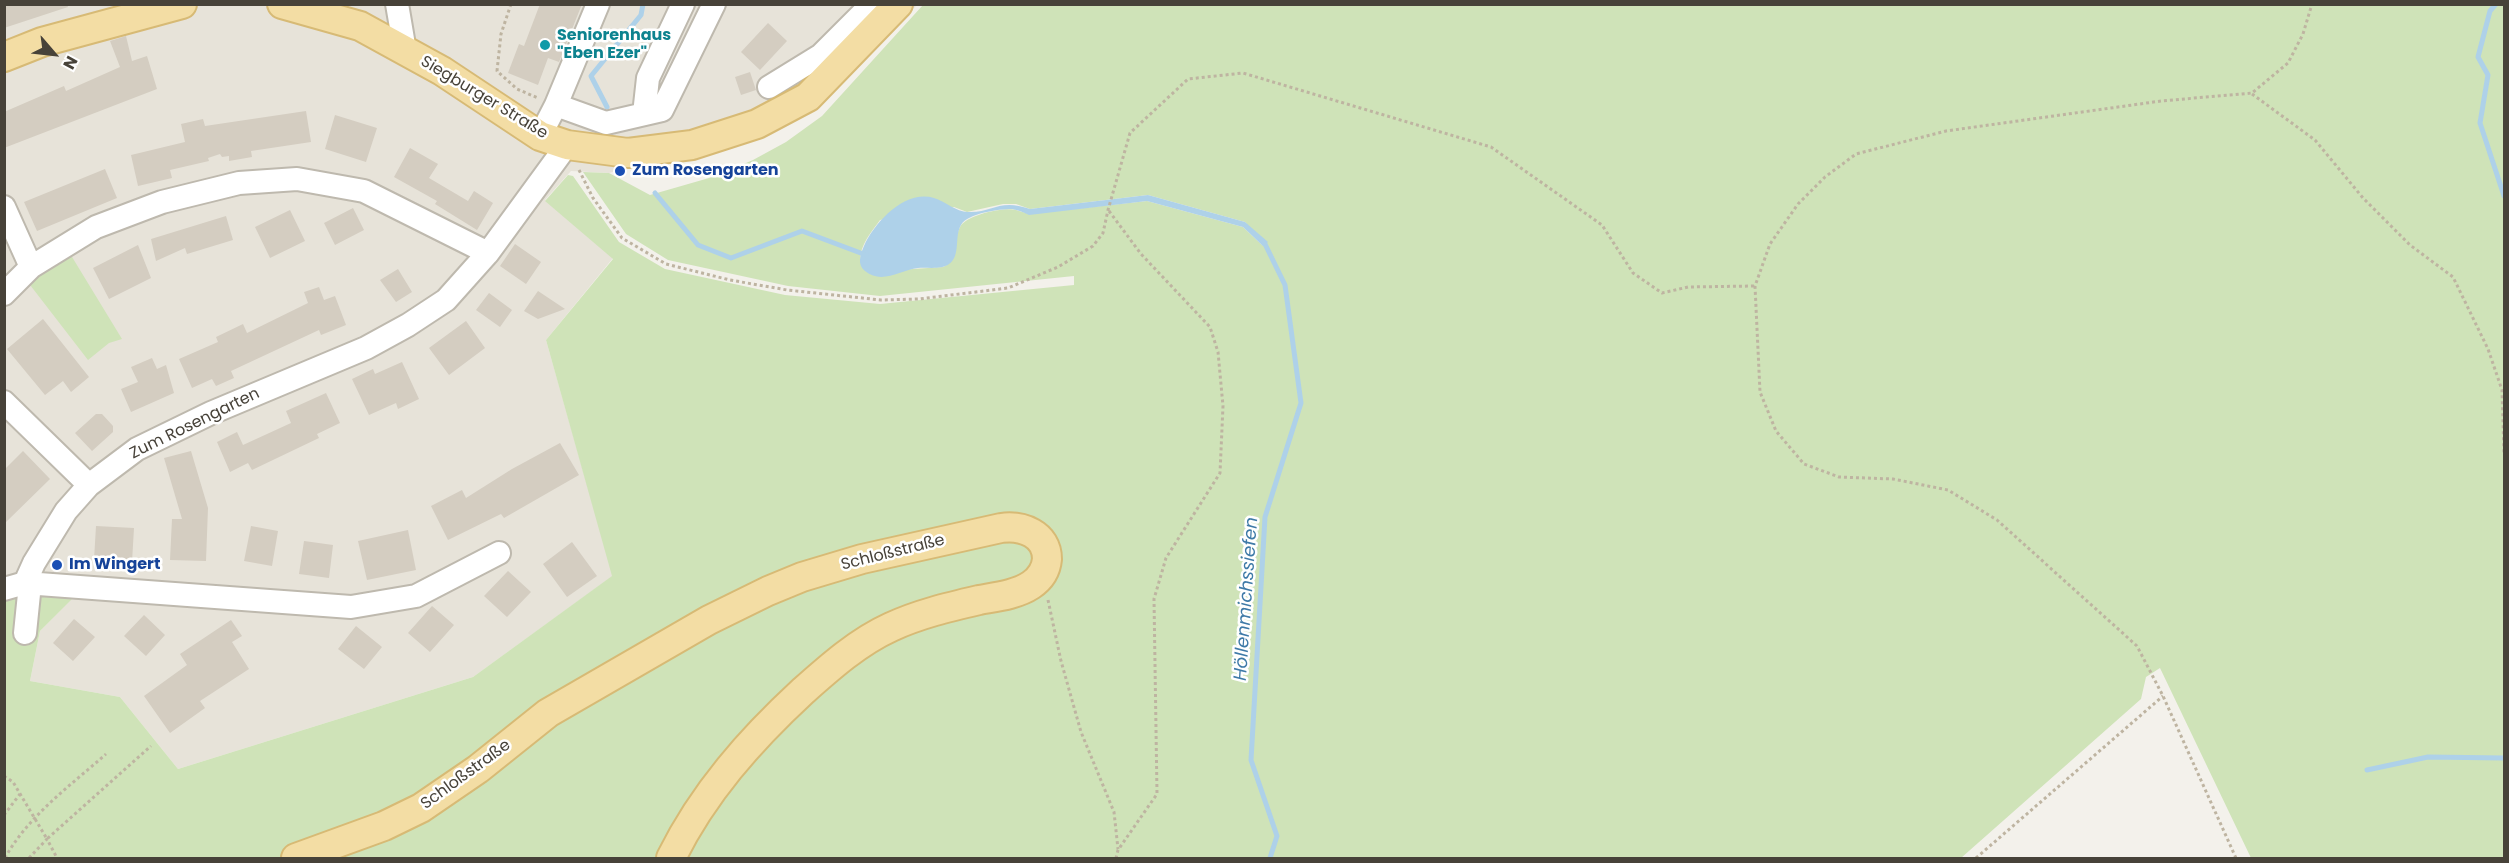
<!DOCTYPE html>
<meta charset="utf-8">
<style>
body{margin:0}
#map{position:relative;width:2509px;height:863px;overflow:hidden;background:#f3f1eb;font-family:Poppins,sans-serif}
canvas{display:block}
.frame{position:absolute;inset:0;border:6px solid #474239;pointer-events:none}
.north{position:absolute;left:24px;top:24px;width:60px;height:60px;-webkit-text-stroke:4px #fff;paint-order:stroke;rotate:118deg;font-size:16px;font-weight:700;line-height:24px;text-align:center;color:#474239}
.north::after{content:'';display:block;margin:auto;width:21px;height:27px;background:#474239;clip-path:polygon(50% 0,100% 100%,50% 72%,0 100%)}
</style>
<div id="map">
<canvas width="2509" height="863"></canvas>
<div class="frame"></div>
<div class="north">N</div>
</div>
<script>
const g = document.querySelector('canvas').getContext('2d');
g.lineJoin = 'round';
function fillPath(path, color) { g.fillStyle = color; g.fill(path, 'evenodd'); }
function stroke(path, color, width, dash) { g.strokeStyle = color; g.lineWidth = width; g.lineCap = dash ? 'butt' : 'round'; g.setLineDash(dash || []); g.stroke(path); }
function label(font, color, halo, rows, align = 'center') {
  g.font = font + ' Poppins,sans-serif'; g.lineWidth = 5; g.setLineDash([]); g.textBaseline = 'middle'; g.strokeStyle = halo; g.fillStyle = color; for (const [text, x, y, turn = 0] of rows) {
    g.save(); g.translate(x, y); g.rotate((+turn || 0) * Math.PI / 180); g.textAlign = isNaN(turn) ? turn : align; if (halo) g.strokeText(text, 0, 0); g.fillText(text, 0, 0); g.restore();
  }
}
fillPath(new Path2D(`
 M4,5h913l-114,111 -194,57 -38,-2 -26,29 68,58 -67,82 67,236 -140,101 -295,92 -58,-72 -90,-16 10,-50 38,-39 -73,5z`), '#e7e3d9');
fillPath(new Path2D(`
 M923,5h1581v853h-253l-91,-190 -14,9 -5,22 -180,159h-1956l-1,-261 75,-5 -39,39 -10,50 90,16 58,72 295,-92 139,-101 -66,-236 67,-81 -68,-58 23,-26 5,1 46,66 46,27 120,26 95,9 194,-19v-9l-194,20 -92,-10 -120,-26 -42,-26 -43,-62 26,1 41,22 66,-19 37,-16 33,-18 36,-26zM1148,195l97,27 18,24 -20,-19 -96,-26 -118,13c-4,-1 -9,-3 -13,-4 -12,-3 -50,5 -56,17 -8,15 1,32 -17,40l-76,5c-16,-16 2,-37 13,-52l74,-13 13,5 36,-8h13l14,5z
 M69,252l53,87 -13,4 -21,17 -61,-79z`), '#cfe3b8');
fillPath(new Path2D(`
 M1148,195l97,27 23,20 -5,4 -20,-19 -96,-26 -118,14c-6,-3 -11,-5 -17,-6 -13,0 -44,4 -51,16 -7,12 0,31 -12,39 -8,6 -22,3 -31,4 -18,2 -36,17 -53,3 -8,-6 -5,-16 -1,-25 10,-23 41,-57 70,-48 11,3 22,14 34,14 25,1 31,-14 62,-3z`), '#aed1e9');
stroke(new Path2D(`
 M2496,4l-6,7 -12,46 10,18 -8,48 24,73
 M607,107l-16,-31 50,-61 2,-11
 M655,193l43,52 33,13 71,-27 64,24
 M1261,240l4,4 20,41 16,118 -36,114 -14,243 26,76 -7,22
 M2367,770l61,-13 76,1`), '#aed1e9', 5);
fillPath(new Path2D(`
 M4,4h63l1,3 -64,21z
 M540,4h42l-23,58 -11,-4 -10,27 -30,-12 11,-29 5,2z
 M768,23l19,18 -27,29 -19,-18z
 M126,36l6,25 15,-5 10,33 -153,59v-36l60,-26 2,5 54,-24 -10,-26z
 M750,72l6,18 -15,5 -6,-18z
 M306,111l5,31 -60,9 1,6 -23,4v-5l-7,1 -2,-3 -12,4 1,3 -39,9 2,8 -34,8 -7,-31 54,-13 -4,-18 22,-5 2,7z
 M335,115l42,13 -11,34 -41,-13z
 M410,148l28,16 -9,14 39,23 6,-10 19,12 -16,27 -42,-26 2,-3 -43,-24z
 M105,169l12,29 -80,33 -13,-29z
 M353,208l11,22 -29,15 -11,-22z
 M290,210l15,31 -35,17 -15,-31z
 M226,216l7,24 -46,14 -2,-6 -29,13 -5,-22z
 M515,244l26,18 -15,22 -26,-18z
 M138,245l13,33 -42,21 -16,-31z
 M398,269l14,23 -16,10 -16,-22z
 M319,287l5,13 11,-4 11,29 -25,10 -2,-5 -88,41 3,7 -18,8 -4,-7 -20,9 -13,-29 39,-17 -2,-5 27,-13 4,9 61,-30 -4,-11z
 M538,291l27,18 -27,10 -14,-8z
 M489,293l23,17 -12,17 -24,-17z
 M43,319l46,58 -18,15 -8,-11 -18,14 -38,-46z
 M466,321l19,27 -36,27 -20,-27z
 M152,358l5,11 9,-4 8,28 -43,19 -10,-23 17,-7 -7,-15z
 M402,362l17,37 -21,10 -2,-6 -27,12 -17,-36 21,-10 2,5z
 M326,393l14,30 -23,11 2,4 -67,32 -4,-7 -18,9 -13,-30 20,-10 6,13 48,-22 -5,-12z
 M96,414h6l11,12v6l-21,19 -17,-18z
 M560,443l19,32 -75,43 -3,-4 -53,26 -17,-34 31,-16 4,8 46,-29z
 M23,451l27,28 -46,45v-54z
 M191,451l17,57 -2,53 -36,-1 2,-41h10l-18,-61z
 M96,526l38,2 -2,34 -38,-2z
 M251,526l27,5 -6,35 -28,-5z
 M408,530l8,40 -49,10 -9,-39z
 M304,541l29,4 -4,33 -30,-4z
 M572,542l25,34 -30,21 -24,-33z
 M508,571l23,21 -24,25 -23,-21z
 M432,606l22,19 -24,27 -22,-19z
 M144,615l21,20 -19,21 -22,-20z
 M74,619l21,18 -22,24 -20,-18z
 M231,620l11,16 -10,6 17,27 -49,32 5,7 -35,25 -26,-37 43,-31 -7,-11z
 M356,626l26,21 -18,22 -26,-20z`), '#d4cdc1');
const minor = new Path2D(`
 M397,4l8,47
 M769,87l52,-32 51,-51
 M556,105l42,-101
 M644,114l4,-36 35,-74
 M540,136l16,-31 50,18 56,-13 52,-106
 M4,207l27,60
 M4,294l27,-27 65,-40 66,-25 77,-19 58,-4 67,12 124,62
 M4,402l85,83
 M25,583l326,24 65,-11 83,-43
 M4,589l21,-6 9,-20 32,-52 23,-26 48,-36 74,-36 155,-65 42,-23 38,-25 42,-47 79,-108
 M25,633l5,-49`);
const major = new Path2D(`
 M282,4l78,22 82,45 98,65 27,9 61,8 64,-8 65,-21 51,-27 90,-93
 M4,57l38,-15 140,-38
 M296,858l88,-32 37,-18 57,-39 70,-56 161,-93 59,-29 34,-14 60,-18 139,-31c21,-3 46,6 46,31 -1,11 -7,20 -16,26 -15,10 -36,12 -52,15 -30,7 -60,14 -88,27 -33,15 -61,40 -88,64 -53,49 -100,102 -132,167`);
stroke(minor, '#beb9ae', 26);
stroke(major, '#d7ba75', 32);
stroke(new Path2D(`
 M511,4l-10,30 -4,37 20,18 21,9
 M2252,94l63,46 48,58 47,47 43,32 35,72 14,41 2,64
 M579,170l14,28 29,40 44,26 64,16 57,10 94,10 38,-1 89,-11 50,-21 35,-21 10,-13 5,-23 22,-77 58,-54 55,-6 248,74 111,78 31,48 29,20 26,-6 67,-1
 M1109,211l32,43 69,73 8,25 5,54 -3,67 -54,85 -12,41 3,195 -39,56 -2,8
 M1048,600l13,61 20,71 33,80 4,37
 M4,776l9,6 34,57 104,-93
 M4,815l16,-21
 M5,858c23,-42 65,-72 101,-104
 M29,858l18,-19 10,19
 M1976,858l187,-162
 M2236,858l-73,-162 -26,-50 -140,-126 -49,-30 -55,-11 -54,-2 -35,-13 -28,-33 -16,-39 -5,-106 15,-42 28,-40 27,-27 31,-23 90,-23 215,-30 91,-8 36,-30 15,-29 9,-30`), '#beb4a1', 3, [3, 3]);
stroke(minor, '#fff', 22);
stroke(major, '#f3dda4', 28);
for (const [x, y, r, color] of [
 [545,45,6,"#0f9aa8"],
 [620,171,6,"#1a4fb4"],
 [57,565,6,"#1a4fb4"]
]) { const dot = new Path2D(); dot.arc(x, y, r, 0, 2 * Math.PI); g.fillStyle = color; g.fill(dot); stroke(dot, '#fff', 2); }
label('bold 16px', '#0d838f', '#fff', [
 ["Seniorenhaus",557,36],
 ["\"Eben Ezer\"",557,54]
], 'left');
label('16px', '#474239', '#fff', [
 ["Siegburger Straße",484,98,31],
 ["Zum Rosengarten",195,424,-26],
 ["Schloßstraße",893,553,-14],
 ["Schloßstraße",466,775,-36]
]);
label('bold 16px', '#164399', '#fff', [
 ["Zum Rosengarten",632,171],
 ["Im Wingert",69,565]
], 'left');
label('italic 18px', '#3e7aa7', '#fff', [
 ["Höllenmichssiefen",1247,599,-86]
]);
</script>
